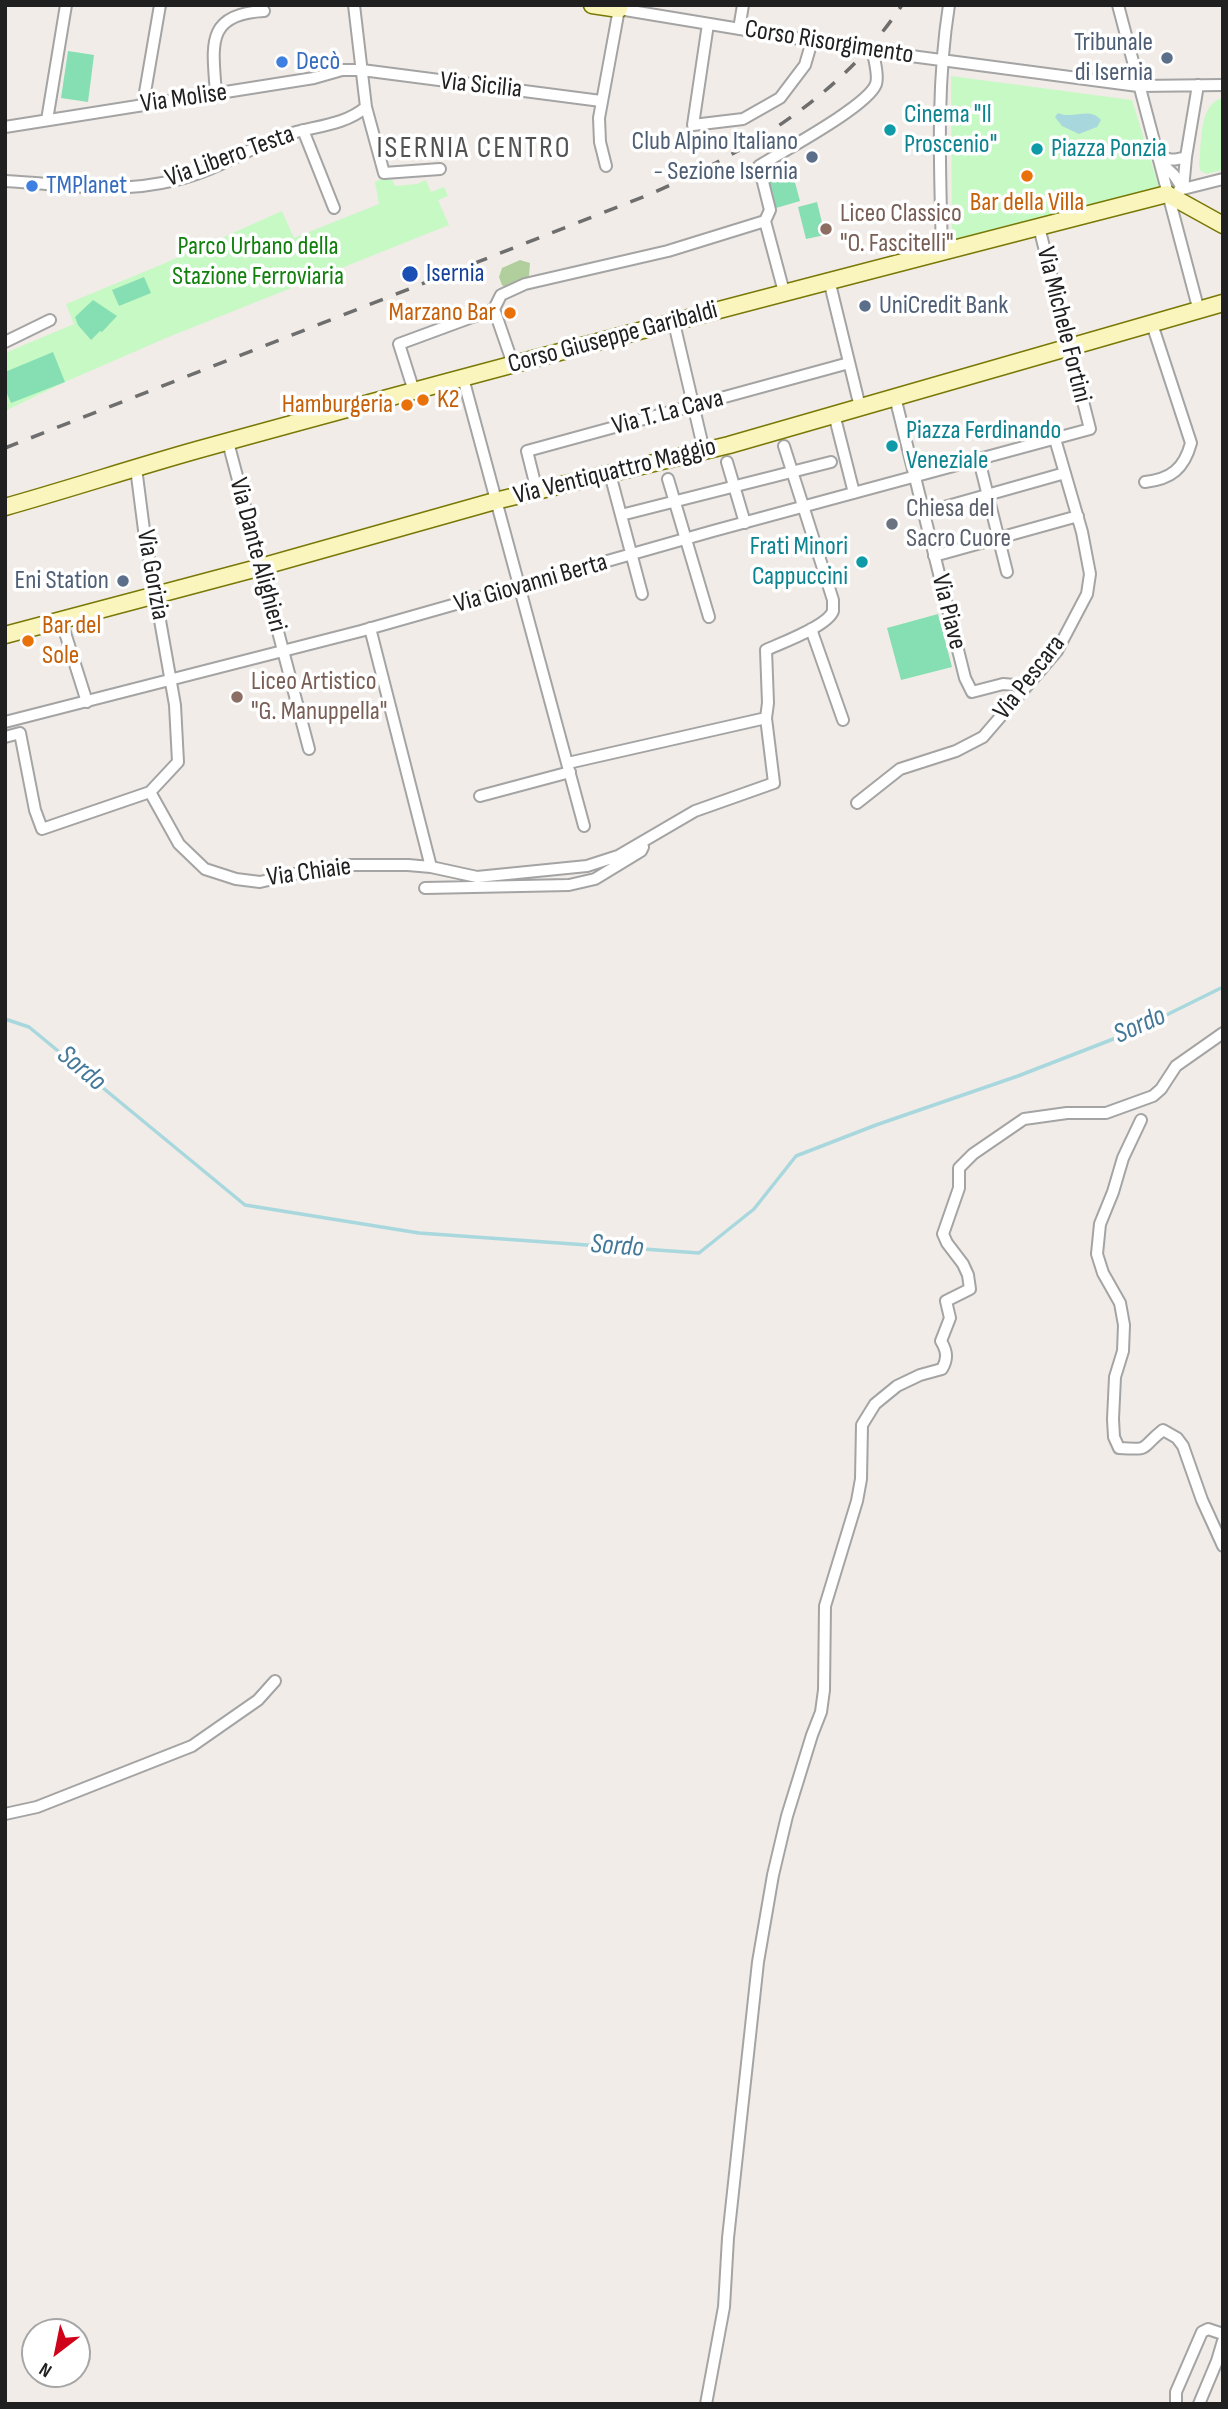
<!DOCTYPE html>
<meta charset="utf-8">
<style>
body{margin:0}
#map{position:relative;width:1228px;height:2409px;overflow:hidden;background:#f1ece7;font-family:"Sofia Sans Condensed",sans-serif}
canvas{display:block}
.frame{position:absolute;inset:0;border:7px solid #202020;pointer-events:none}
.north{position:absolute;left:21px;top:2318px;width:70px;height:70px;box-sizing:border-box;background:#fff;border:2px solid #a6a6a6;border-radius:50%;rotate:212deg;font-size:19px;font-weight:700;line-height:28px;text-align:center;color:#202020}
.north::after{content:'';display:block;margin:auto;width:24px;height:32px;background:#cf021a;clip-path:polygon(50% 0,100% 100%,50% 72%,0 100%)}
</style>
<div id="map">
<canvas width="1228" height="2409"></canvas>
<div class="frame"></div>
<div class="north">N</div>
</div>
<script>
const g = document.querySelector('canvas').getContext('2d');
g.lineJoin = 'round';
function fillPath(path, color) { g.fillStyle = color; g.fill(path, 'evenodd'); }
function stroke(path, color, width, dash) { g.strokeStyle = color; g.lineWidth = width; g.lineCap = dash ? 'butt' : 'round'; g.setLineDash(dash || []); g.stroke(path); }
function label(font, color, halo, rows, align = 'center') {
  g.font = font + ' "Sofia Sans Condensed",sans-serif'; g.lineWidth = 7; g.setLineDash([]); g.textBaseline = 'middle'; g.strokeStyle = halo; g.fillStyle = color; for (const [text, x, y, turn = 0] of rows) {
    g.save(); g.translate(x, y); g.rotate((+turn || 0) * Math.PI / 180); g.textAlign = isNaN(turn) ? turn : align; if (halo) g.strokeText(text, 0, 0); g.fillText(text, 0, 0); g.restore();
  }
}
fillPath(new Path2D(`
 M520,260l10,3 -1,13 -7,6 -16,6 -4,-3 -3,-8 3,-9z`), '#b1cf9c');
fillPath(new Path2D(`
 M951,76l181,24 27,87 -207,56z
 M1223,98v72l-17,4 -6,-4 -1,-6c3,-20 -1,-61 24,-66z
 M390,175l5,11 22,-2 9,-4 5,12 13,-5 4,9 -10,4 11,25 -283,113 -101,44 -60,29v-58l69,-29 -8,-20 97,-40 119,-53 12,27 85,-34 -4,-22z`), '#c7f9c5');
fillPath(new Path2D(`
 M68,51l26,4 -6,47 -27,-4z
 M790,164l10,37 -24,7 -10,-37z
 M817,202l8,33 -19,4 -8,-32z
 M144,277l7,16 -32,13 -7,-16z
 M93,300l24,16 -15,16 -2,-1 -9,9 -13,-15 -3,-8z
 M53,352l12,30 -54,21 -6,-14v-17z
 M938,614l14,53 -51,13 -14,-52z`), '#86dfb2');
fillPath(new Path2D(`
 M1058,113c16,7 31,-7 43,7l-4,7 -18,7 -17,-8 -7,-9z`), '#a8d8de');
stroke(new Path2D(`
 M5,1019l24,8 216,178 174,28 280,20 55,-44 42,-53 80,-31 142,-49 116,-45 89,-44`), '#a8d8de', 3.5);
const street = new Path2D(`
 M354,5l12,102 18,66 56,-4
 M1118,5l81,306
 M708,24l-15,101 50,-6 37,-21 25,-33 7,-24
 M739,29l4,-24
 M216,94c-3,-47 -12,-80 48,-83
 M143,104l17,-99
 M47,120l19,-115
 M5,127l309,-49 28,-8h20l239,31
 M303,130l31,78
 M1157,153c11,8 16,8 29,4
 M1160,162l14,13 9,14
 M606,166l-6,-24 -1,-24 20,-109 254,42 265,35 85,-1
 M5,181c61,3 110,14 171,-1 39,-9 73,-32 110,-45 27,-9 58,-9 80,-28
 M1183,189l3,-32 12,-72
 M1179,190l44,-11
 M765,221l5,-11 -11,-44c24,-15 109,-60 117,-82 3,-9 -2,-23 -3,-33
 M765,221l19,71
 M942,252c-2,-83 -6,-165 7,-247
 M829,280l31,127
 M494,309l7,-14 24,-11 143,-33 97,-30
 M674,323l30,128
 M5,342l45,-22
 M463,378l121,448
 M411,392l1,-7 -13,-41 95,-35 19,55
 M895,397l70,281 7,14 31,-8 23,2
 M834,414l20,79
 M228,442l81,307
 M979,460l28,112
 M727,462l18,61
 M610,474l32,120
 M668,479l41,138
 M1145,482c26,-3 39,-13 46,-39l-39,-119
 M537,491l-10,-40 322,-88
 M923,513l142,-40
 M621,515l210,-53
 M934,556l144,-40
 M61,620l26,82
 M370,628l61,239
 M811,629l32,91
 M5,722l356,-91 352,-100 377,-102 -51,-202
 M5,737l15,-4 15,77 7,19 108,-37 28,-30 -3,-57 -31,-175 -8,-62
 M568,763l198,-45
 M150,792l29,52 26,25 31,10 24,3 56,-13 30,-4h62l23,2 46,10 110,-11 31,-10 77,-45 79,-28 -8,-65 2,-15 -2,-53c15,-7 62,-24 67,-39 0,-1 0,-10 0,-11l-49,-154
 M480,796l90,-24
 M857,803l43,-34 56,-18 27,-14 74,-86 30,-57 3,-20 -8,-42 -27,-93
 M425,888l144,-3 26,-6 46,-28 2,-4
 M1141,1120l-18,38 -10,34 -13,32 -3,30 6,19 17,30 4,22 -1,26 -8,26 -2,42 1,18 5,11c33,2 20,1 44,-18l14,8 6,8 19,54 21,46
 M5,1814l32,-7 155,-61 66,-46 17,-19
 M1217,2361l6,-20
 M706,2404l18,-97 4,-69 30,-276 15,-87 14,-59 25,-81 9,-23 3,-22 1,-84 32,-105 4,-22 1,-54 13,-21 22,-18 23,-11 22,-6c6,-10 5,-18 -1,-28l9,-23 -4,-17 24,-12 -2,-14 -5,-11 -16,-21 -4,-9 16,-46v-20l14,-14 51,-35 43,-6h39l47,-17 8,-7 15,-23 47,-33
 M1176,2404v-12l26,-60 6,-3 15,5
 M1199,2404l18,-43 6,-2`);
const secondary = new Path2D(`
 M592,5l27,4v-4
 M5,507c64,-18 128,-39 192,-57 322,-89 646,-173 970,-256l56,31
 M5,635l245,-65 245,-69 234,-56 494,-142`);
stroke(street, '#a4a4a4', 14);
stroke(secondary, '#797806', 19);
stroke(street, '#fff', 10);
stroke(secondary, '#f9f5bc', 16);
stroke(new Path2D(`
 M5,448l643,-253c99,-43 193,-98 254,-190`), '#6e6e6e', 3.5, [14, 14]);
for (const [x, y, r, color] of [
 [1167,58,7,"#5c6f8a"],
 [282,62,7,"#3f7fe0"],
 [890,130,7,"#0f9aa8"],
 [1037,149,7,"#0f9aa8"],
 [812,157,7,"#5c6f8a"],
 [1027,176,7,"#e8710a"],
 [32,186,7,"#3f7fe0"],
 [826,229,7,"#8d6e63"],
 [410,274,9,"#1a4fb4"],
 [865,306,7,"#5c6f8a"],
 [510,313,7,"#e8710a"],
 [423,400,7,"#e8710a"],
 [407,405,7,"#e8710a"],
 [892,446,7,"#0f9aa8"],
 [892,524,7,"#6b7280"],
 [862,562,7,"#0f9aa8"],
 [123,581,7,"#5c6f8a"],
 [28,641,7,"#e8710a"],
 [237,697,7,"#8d6e63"]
]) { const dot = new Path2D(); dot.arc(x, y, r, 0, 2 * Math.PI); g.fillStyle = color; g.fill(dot); stroke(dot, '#fff', 2.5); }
label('26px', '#202020', '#fff', [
 ["Corso Risorgimento",829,43,9],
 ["Via Sicilia",481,86,6],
 ["Via Molise",184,99,-8],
 ["Via Libero Testa",230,157,-20],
 ["Via Michele Fortini",1063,325,76],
 ["Corso Giuseppe Garibaldi",613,338,-15],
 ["Via T. La Cava",668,413,-15],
 ["Via Ventiquattro Maggio",615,472,-14],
 ["Via Dante Alighieri",257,555,75],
 ["Via Gorizia",152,575,80],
 ["Via Giovanni Berta",531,584,-16],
 ["Via Piave",948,612,76],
 ["Via Pescara",1030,678,-52],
 ["Via Chiaie",309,873,-8]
]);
label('26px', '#4e5e75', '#fff', [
 ["Tribunale",1153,43],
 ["di Isernia",1153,73],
 ["Club Alpino Italiano",798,142],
 ["- Sezione Isernia",798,172],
 ["UniCredit Bank",879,306,"left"],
 ["Eni Station",109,581]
], 'right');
label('26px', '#366cbe', '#fff', [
 ["Decò",296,62],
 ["TMPlanet",46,186]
], 'left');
label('26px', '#0d838f', '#fff', [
 ["Cinema \"Il",904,115],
 ["Proscenio\"",904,145],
 ["Piazza Ponzia",1051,149],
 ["Piazza Ferdinando",906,431],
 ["Veneziale",906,461],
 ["Frati Minori",848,547,"right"],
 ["Cappuccini",848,577,"right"]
], 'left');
label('26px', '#c56008', '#fff', [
 ["Bar della Villa",1027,203,"center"],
 ["Marzano Bar",496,313],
 ["K2",437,400,"left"],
 ["Hamburgeria",393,405],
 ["Bar del",42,626,"left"],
 ["Sole",42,656,"left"]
], 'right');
label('26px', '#785e54', '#fff', [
 ["Liceo Classico",840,214],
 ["\"O. Fascitelli\"",840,244],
 ["Liceo Artistico",251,682],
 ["\"G. Manuppella\"",251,712]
], 'left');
label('26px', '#11800d', '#fff', [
 ["Parco Urbano della",258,247],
 ["Stazione Ferroviaria",258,277]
]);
label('26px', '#164399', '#fff', [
 ["Isernia",426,274]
], 'left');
label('26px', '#5b616d', '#fff', [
 ["Chiesa del",906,509],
 ["Sacro Cuore",906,539]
], 'left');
label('italic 28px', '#437898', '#fff', [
 ["Sordo",1140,1026,-24],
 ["Sordo",81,1069,40],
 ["Sordo",617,1247,4]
]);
g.letterSpacing = '2px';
label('30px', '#535353', '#fff', [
 ["ISERNIA CENTRO",474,149]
]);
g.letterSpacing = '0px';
</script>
